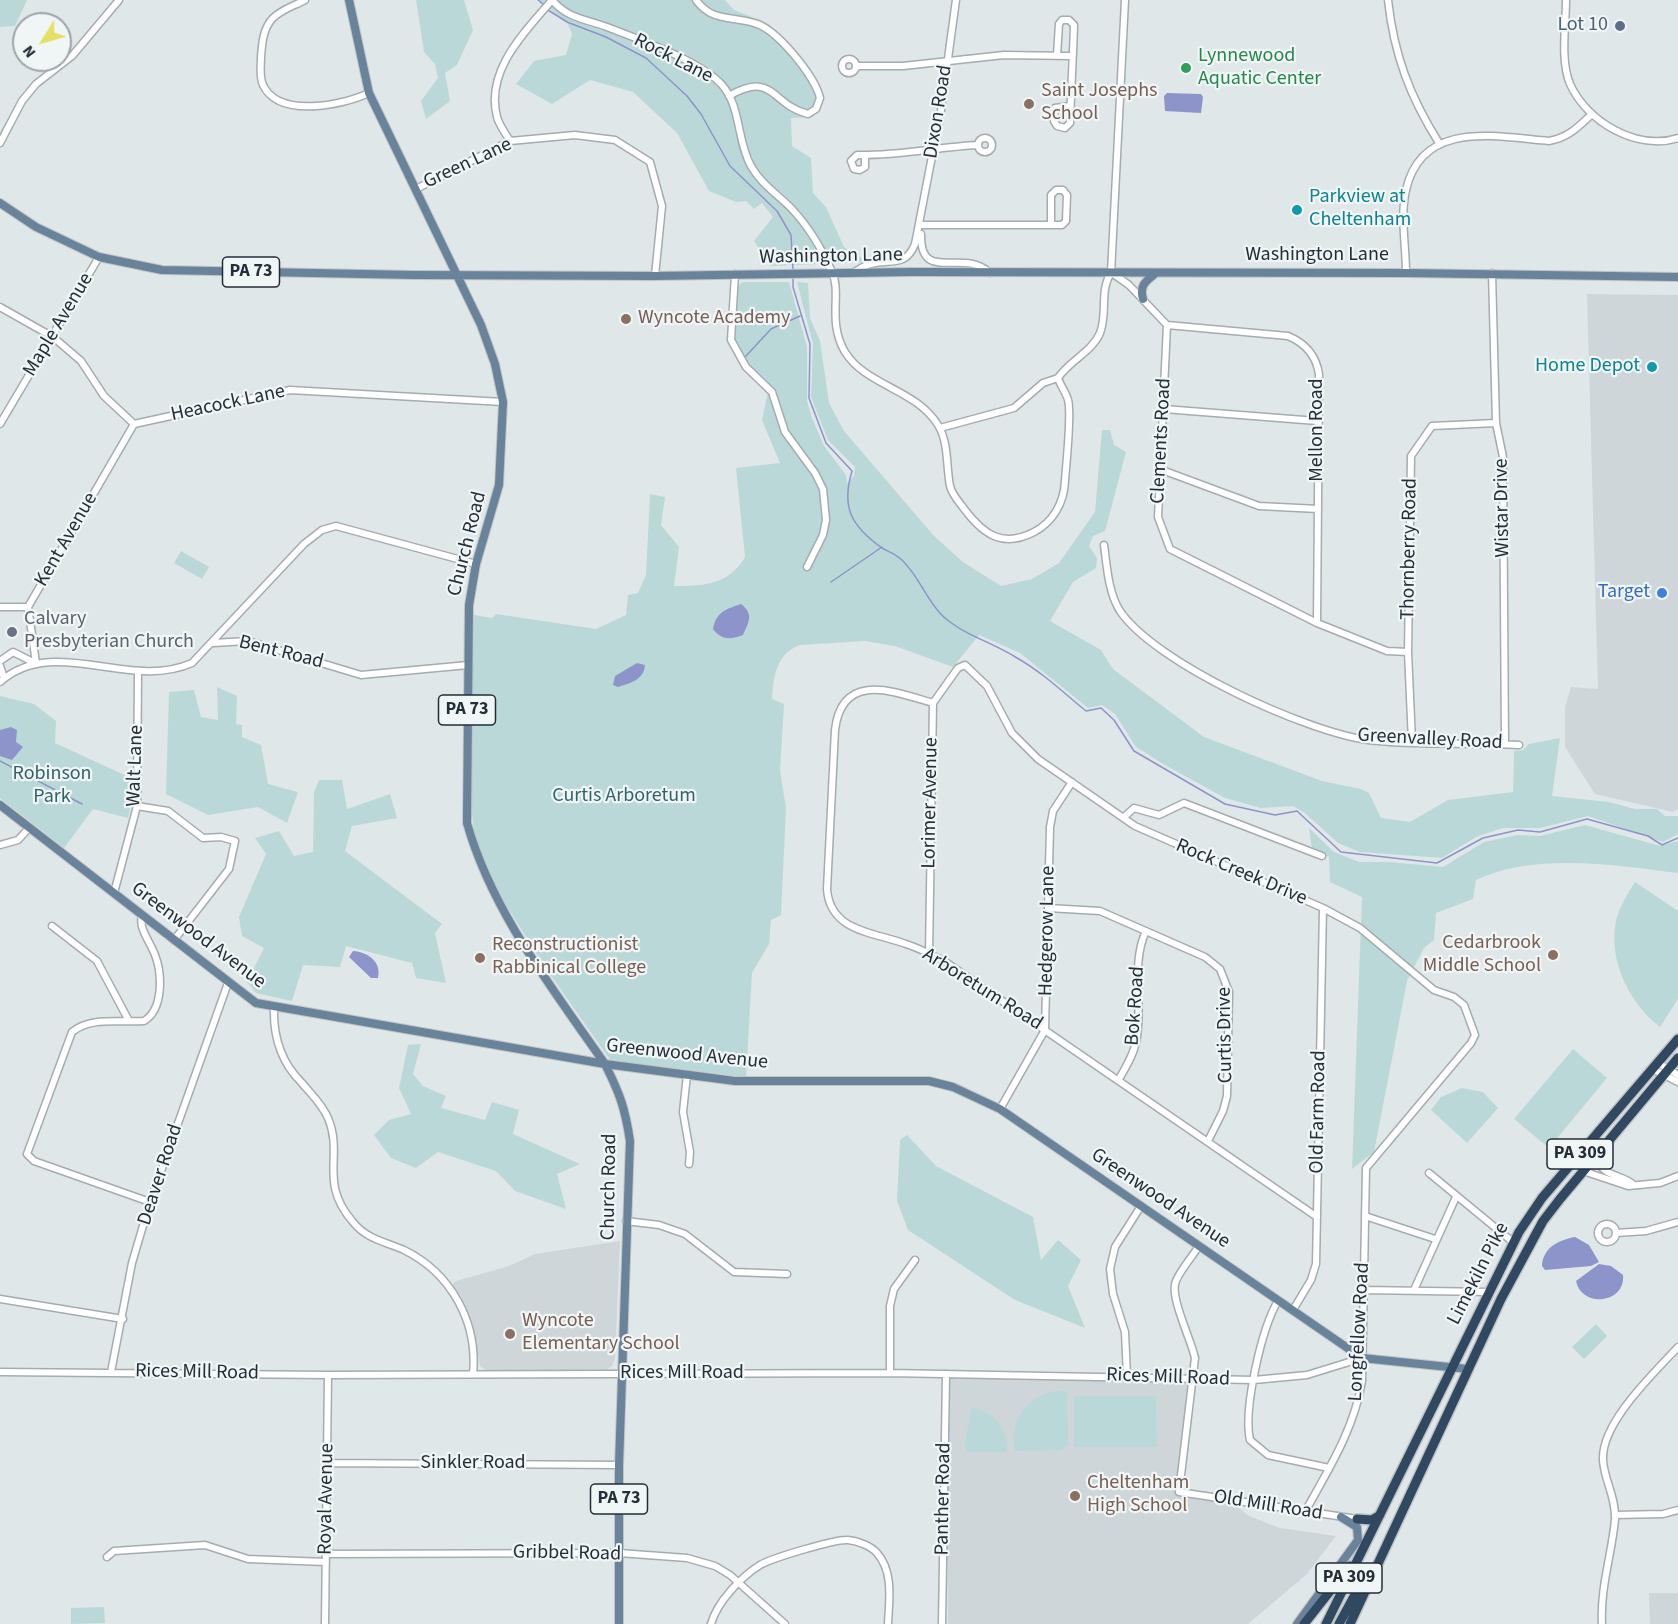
<!DOCTYPE html>
<style>
body{margin:0}
#map{position:relative;width:1678px;height:1624px;overflow:hidden;background:#e0e7e9;font-family:"Source Sans 3",sans-serif}
canvas{display:block}
.north{position:absolute;left:12px;top:12px;width:60px;height:60px;box-sizing:border-box;background:#f0f5f6;border:2px solid #9ea5aa;border-radius:50%;rotate:233deg;font-size:16px;font-weight:700;line-height:24px;text-align:center;color:#232e38}
.north::after{content:'';display:block;margin:auto;width:21px;height:27px;background:#e3e064;clip-path:polygon(50% 0,100% 100%,50% 72%,0 100%)}
</style>
<div id="map">
<canvas width="1678" height="1624"></canvas>
<div class="north">N</div>
</div>
<script>
const g = document.querySelector('canvas').getContext('2d');
g.lineJoin = 'round';
function fillPath(path, color) { g.fillStyle = color; g.fill(path, 'evenodd'); }
function stroke(path, color, width, dash) { g.strokeStyle = color; g.lineWidth = width; g.lineCap = dash ? 'butt' : 'round'; g.setLineDash(dash || []); g.stroke(path); }
function label(font, color, halo, rows, align = 'center') {
  g.font = font + ' "Source Sans 3",sans-serif'; g.lineWidth = 4.5; g.setLineDash([]); g.textBaseline = 'middle'; g.strokeStyle = halo; g.fillStyle = color; for (const [text, x, y, turn = 0] of rows) {
    g.save(); g.translate(x, y); g.rotate((+turn || 0) * Math.PI / 180); g.textAlign = isNaN(turn) ? turn : align; if (halo) g.strokeText(text, 0, 0); g.fillText(text, 0, 0); g.restore();
  }
}
fillPath(new Path2D(`
 M1587,294l91,1v514l-5,3 -78,-18 -30,-47v-40l6,-20 27,2z
 M620,1241l-5,117 -3,8 -5,4h-121l-6,-4 -8,-43 -12,-28 -9,-9 5,-5 53,-15 26,-12z
 M946,1374l248,4 -15,114 50,8 20,16 31,12 56,8 -29,38 -59,50h-300z
 M1649,1593h29v31h-28z`), '#ced6d9');
fillPath(new Path2D(`
 M0,0h27l-12,26 -15,1z
 M416,0h48l9,30 -16,35 -12,8 5,28 -24,18 -5,-18 17,-23 -3,-14 -11,-12z
 M538,0h187l9,10 35,14 47,67 -3,26 -22,1 1,28 19,12 2,35 13,14 18,40 24,15 -98,4 -16,-25 19,-24 -11,-14 -8,6 -8,-8 -10,1 -27,-11 -32,-58 -44,-41 -43,-12 -38,24 -36,-20 18,-23 32,-6 6,-21 -5,-12z
 M743,282h46l18,65v54l5,17 12,28 22,29 1,8 7,-7 1,-9 -27,-27 -17,-43 2,-53 -16,-62 11,1 2,35 10,23 9,62 15,28 90,105 29,26 38,24 31,-7 27,-16 36,-51 7,-82h8l4,15 12,7 -21,79 -12,5 -4,10 8,12 -1,10 -23,14 -23,39 51,29 12,19 91,68 118,44 39,8 8,4 12,25 29,4 38,-22 65,-8 1,-41 9,-1 6,-6 31,-6 -8,58 57,6 26,7h22l8,7h13v18l-15,8 -75,-26 -48,12h-37l-27,9 -34,21 -82,-6 -22,-9 -33,-30 -12,-7 -32,2 -36,-10 -60,-33 -29,-18 -21,-33 -13,-9 -14,3 -68,-55 -41,-18 -26,32 -58,-21 -30,-5 -65,4c-23,8 -27,31 -28,54l12,5 -4,67 6,37 -5,107 -10,5 -2,24 -17,29 -6,104 -135,-16 -64,-91 -53,-84 -18,-44 -7,-48 5,-179 18,3 4,-4 100,15 30,-14 2,-20 10,-2 8,-18 4,-81 15,3 -4,28 18,22 -5,39c29,0 55,-1 71,-29l-9,-89 44,-5 -18,-43 6,-28 17,44 36,52 4,22 4,-5c-1,-32 -30,-48 -42,-75 -6,-13 -6,-27 -14,-39 -12,-19 -34,-28 -38,-51 -3,-18 1,-38 3,-55z
 M181,551l28,16 -7,12 -28,-16z
 M217,687l20,9 -1,28 6,1v12l19,8 7,39 30,8 -11,31 -29,-16 -50,8 -42,-21 3,-102 25,-2 7,27 17,3z
 M0,696l34,8 22,17 -1,22 76,35v26l-3,14 -35,-9 -29,39 -64,-50z
 M319,780h23l5,29 43,-15 7,24 -45,8 -7,25 97,73 -7,9 11,50 -30,-5 -4,-15 -66,-17 -6,21 -37,-2 -11,36 -36,-8 -9,-11 17,-34 -22,-12 -3,-19 27,-63 -11,-16 24,-7 15,25 19,-4 1,-60z
 M1585,825l75,21 18,-5v32c-61,-8 -144,-21 -202,7l-3,19 -37,14 -2,27 -10,8 -17,33 -33,171 -22,17 10,-272 -32,-15 -1,-25 -17,-8 -3,-21 25,24 25,10h31l53,5 41,-25 33,-7 23,1z
 M1635,882l43,29v88l-18,28c-33,-25 -56,-75 -41,-116 4,-10 10,-20 16,-29z
 M421,1044l-8,30 10,12 23,10 -5,12 44,12 7,-18 27,8 -6,24 67,30 -23,10 9,35 -51,-18 -19,-20 -58,-19 -22,16 -25,-10 -17,-23 15,-15 22,-6 -12,-26 9,-43z
 M1573,1049l34,29 -58,70 -35,-29z
 M1462,1088l21,4 15,16 -31,35 -36,-33 10,-13z
 M907,1135l29,31 97,51 8,43 17,-20 23,20 -13,26 17,42 -70,-28 -107,-70 -11,-29 3,-61z
 M1596,1324l11,12 -23,23 -12,-12z
 M1055,1391h12l1,54 -7,5 -46,1c-6,-29 10,-54 40,-60z
 M1074,1396h82l1,51h-83z
 M972,1408c22,3 37,21 35,44h-39l-4,-6z
 M104,1607l1,16 -34,1v-16z`), '#bbd8d8');
fillPath(new Path2D(`
 M1167,93l34,1 2,3 -2,16 -36,-2 -1,-15z
 M741,604c13,10 8,18 2,31 -12,5 -22,5 -30,-6 3,-17 13,-20 28,-25z
 M637,663l8,2c-1,15 -15,18 -27,22l-5,-2 2,-9z
 M11,727l6,3 -1,12 7,5 -11,13 -12,-4v-26z
 M353,951c15,1 29,11 25,27h-7l-22,-21z
 M1575,1237l14,8 10,17 -8,4 -46,4 -3,-4c1,-19 17,-26 33,-29z
 M1599,1264l12,2 12,9c3,28 -41,34 -47,6z`), '#8d94c9');
stroke(new Path2D(`
 M538,0l7,6
 M548,10l19,12 39,15 40,21 41,38 14,18 29,52 47,45 14,24 2,35
 M793,278v9l17,57 -1,54 17,45 26,28c-11,36 -1,55 30,77 7,4 14,6 20,12 18,17 26,44 43,58 21,18 49,25 72,40 25,14 47,35 69,53l15,-3 13,12 20,31 91,53 50,11 22,-4 44,41 96,11 46,-25 35,-8 22,2 47,-13 61,17 14,9 16,-7
 M746,356l25,-27 29,-13
 M831,582l51,-35
 M0,761l82,43`), '#8d94c9', 1.5);
const minor = new Path2D(`
 M305,0c-11,6 -23,9 -32,18 -10,10 -11,26 -12,39 0,9 -2,19 2,28 16,34 80,20 106,8
 M552,0c16,19 34,19 55,27 31,12 94,34 115,58 19,21 15,57 29,81 10,18 26,28 40,42 17,18 31,41 41,64 10,21 -5,50 13,80 21,34 71,37 93,73 11,18 8,41 12,61 2,9 10,17 15,24 19,25 38,38 69,22 19,-10 30,-29 31,-51 1,-16 7,-68 3,-81 -2,-8 -8,-15 -10,-22 11,-17 34,-26 42,-45 8,-20 -1,-42 11,-60
 M696,0c16,22 35,16 58,23 22,5 61,53 66,75l-4,11 -8,5c-37,-9 -34,-44 -79,-18
 M1388,0c6,55 22,97 51,143
 M1566,0c0,25 -6,60 4,84 17,38 67,67 108,54
 M1057,55l2,-31 3,-4h7l5,5c-1,33 -3,65 -4,98l-5,5 -8,-2 -3,-5 1,-13 15,-2
 M842 66a7 7 0 1 1 14 0a7 7 0 1 1-14 0Z
 M856,66h47l101,-11 68,1
 M978 145a7 7 0 1 1 14 0a7 7 0 1 1-14 0Z
 M510,141c-4,-7 -11,-16 -13,-24 -12,-47 28,-85 55,-117
 M0,143l22,-42 14,-17 36,-28 47,-56
 M865,155v12l-5,3 -6,-1 -3,-8 6,-6c41,1 80,-8 121,-10
 M416,189l94,-48 65,-6 40,5 35,22 12,44 -7,70
 M921,225h141l4,-4 1,-26 -4,-5h-7l-5,5v30
 M921,234c-1,51 42,13 69,39
 M854,272c6,-3 11,-7 17,-8 21,-5 35,3 44,-20l26,-134 15,-110
 M1111,273l14,-273
 M1112,273l17,12 38,40 -9,192 12,32 147,74 70,28 21,1
 M1406,273c0,-27 -6,-57 0,-83 16,-71 91,-53 143,-49 19,-3 29,-14 43,-27
 M1492,273l4,150 7,34 2,287
 M735,274l-4,66 15,27 26,25 13,40 30,41 8,16 3,31 -3,15 -16,32
 M0,307l53,30 28,24 23,35 30,28 156,-34 213,12
 M1167,325l121,11c17,7 28,19 31,38l-2,249
 M1164,409l153,12
 M0,424l99,-167
 M940,428l74,-20 29,-25 15,-5
 M1162,470l97,36 59,3
 M1104,545c3,21 4,47 16,66 35,52 186,121 248,129 50,6 101,2 151,5
 M0,607h28
 M213,643l35,-2 113,34 107,-10
 M0,661l13,-9 22,11
 M36,663l-8,-56 106,-183
 M0,666l4,12
 M0,682c54,-48 129,9 192,-19l112,-119 18,-14 14,-4 140,38
 M933,703c-38,-11 -91,-33 -98,27l-8,159c3,43 47,43 79,55 13,4 26,11 38,17l373,256
 M1412,742l-4,-90 3,-196 21,-30 64,-3
 M137,806l31,5 35,27 18,-1 14,4 -6,28 -55,71
 M1123,818l11,-10 25,7 25,-12 138,53
 M0,845l18,-5 11,-12
 M114,893l23,-87 1,-134
 M1048,908l52,3 105,46 15,12 9,23 -2,104 -4,15 -15,30
 M142,916c-4,12 9,27 13,39 7,18 9,54 -11,66 -22,2 -53,-5 -72,11l-45,122 7,7 116,41
 M52,926l45,35 32,60
 M929,954l4,-251 25,-35 7,-3 22,21 25,47 26,26 97,67 188,82 37,20 74,62 20,7 10,8 11,30 -4,8 -105,125 -4,213c-8,49 -34,89 -57,131
 M274,1007c-1,29 7,55 27,75 10,12 21,22 27,36 16,38 -10,64 25,104 13,17 33,20 51,28 47,23 74,72 69,124
 M1658,1063l20,12
 M1653,1069l25,13
 M687,1075l-4,37 7,40 -1,12
 M1119,1079c7,-12 14,-23 17,-37 8,-36 -6,-77 10,-111
 M1000,1109l45,-79 5,-203 3,-16 19,-29
 M1596,1156c6,22 24,17 38,29
 M1583,1171l45,15 32,-3 18,-7
 M1429,1173l85,70
 M1365,1216l70,23
 M626,1221l33,4 26,9 49,38 53,2
 M1598 1233a9 9 0 1 1 18 0a9 9 0 1 1-18 0Z
 M1616,1233l30,-2 32,-9
 M1199,1246c-7,11 -18,23 -23,35 -7,15 15,58 19,77l-16,134 178,27
 M1363,1290l127,2
 M1414,1290l42,-93
 M0,1299l123,20
 M1278,1301c-16,26 -35,108 -28,139l18,15 61,13
 M1293,1310l18,-30 5,-16 7,-356
 M0,1372l328,3 562,-2 364,7 53,-5 55,-17
 M111,1372l21,-109 18,-61 78,-219
 M890,1373v-67l4,-17 21,-29
 M1127,1376l-2,-44 -12,-38 -3,-25 5,-22 26,-41
 M328,1463l291,2
 M1615,1515l48,-1 15,-4
 M326,1554l293,-1 68,5 28,8 15,9 55,49
 M107,1557l7,-6 91,-6 43,14 78,3
 M325,1624l3,-249
 M711,1624c6,-22 30,-47 49,-59 12,-7 75,-26 88,-25 10,1 23,6 29,13 17,19 12,48 11,71
 M942,1624l4,-250
 M1602,1624c-2,-37 10,-70 13,-105 1,-22 -11,-39 -12,-59 -2,-37 50,-86 75,-113`);
const major = new Path2D(`
 M349,0l20,93 112,232 14,39 8,38 -4,83 -23,79 -7,41 -2,218c25,89 86,166 138,241 15,30 20,44 25,77l-11,324v159
 M0,203l36,24 63,30 63,13 252,5 241,1 255,-4 496,1 272,4
 M1143,299c-4,-14 3,-18 13,-26
 M0,805l256,198 349,61 130,17h194l24,6 47,22 362,249 106,11
 M1297,1624l61,-84 -1,-13 -16,-10`);
const highway = new Path2D(`
 M1357,1519l15,1 8,-5
 M1304,1624l46,-58
 M1326,1624l193,-392 23,-34 136,-159
 M1339,1624l29,-53
 M1350,1624l151,-325 42,-78 17,-22 118,-141`);
stroke(minor, '#a4acb0', 9);
stroke(major, '#c1c4c7', 10);
stroke(highway, '#c1c4c7', 12);
stroke(minor, '#fff', 6);
stroke(major, '#69839a', 8);
stroke(highway, '#314861', 9);
for (const [x, y, r, color] of [
 [1620,26,6,"#5c6f8a"],
 [1186,68,6,"#2e9e5b"],
 [1029,104,6,"#8d6e63"],
 [1297,210,6,"#0f9aa8"],
 [626,319,6,"#8d6e63"],
 [1652,367,6,"#0f9aa8"],
 [1662,593,6,"#3f7fe0"],
 [12,632,6,"#6b7280"],
 [1553,955,6,"#8d6e63"],
 [480,958,6,"#8d6e63"],
 [510,1334,6,"#8d6e63"],
 [1075,1496,6,"#8d6e63"]
]) { const dot = new Path2D(); dot.arc(x, y, r, 0, 2 * Math.PI); g.fillStyle = color; g.fill(dot); stroke(dot, '#f0f5f6', 2); }
for (const [x, y, w] of [
 [251,272,57],
 [467,710,57],
 [1580,1154,66],
 [619,1499,57],
 [1349,1578,66]
]) { const box = new Path2D(); box.roundRect(x - w / 2, y - 15, w, 30, 4.5); g.fillStyle = '#f0f5f6'; g.fill(box); stroke(box, '#232e38', 1.5); }
label('bold 18px', '#232e38', null, [
 ["PA 73",251,272],
 ["PA 73",467,710],
 ["PA 309",1580,1154],
 ["PA 73",619,1499],
 ["PA 309",1349,1578]
]);
label('20px', '#4e5e75', '#f0f5f6', [
 ["Lot 10",1608,26]
], 'right');
label('20px', '#27864d', '#f0f5f6', [
 ["Lynnewood",1198,57],
 ["Aquatic Center",1198,80]
], 'left');
label('20px', '#232e38', '#f0f5f6', [
 ["Rock Lane",673,59,27],
 ["Dixon Road",939,112,-81],
 ["Green Lane",468,164,-25],
 ["Washington Lane",1317,256],
 ["Washington Lane",831,257,-1],
 ["Maple Avenue",59,325,-59],
 ["Heacock Lane",228,404,-12],
 ["Mellon Road",1318,430,-90],
 ["Clements Road",1162,441,-87],
 ["Wistar Drive",1503,508,-91],
 ["Kent Avenue",67,540,-60],
 ["Church Road",468,544,-76],
 ["Thornberry Road",1410,549,-89],
 ["Bent Road",281,653,14],
 ["Greenvalley Road",1430,740,3],
 ["Walt Lane",136,766,-88],
 ["Lorimer Avenue",931,803,-89],
 ["Rock Creek Drive",1241,873,23],
 ["Hedgerow Lane",1048,931,-89],
 ["Greenwood Avenue",198,936,37],
 ["Arboretum Road",982,990,32],
 ["Bok Road",1136,1006,-86],
 ["Curtis Drive",1226,1035,-91],
 ["Greenwood Avenue",687,1055,6],
 ["Old Farm Road",1319,1112,-89],
 ["Deaver Road",161,1175,-72],
 ["Church Road",610,1187,-89],
 ["Greenwood Avenue",1160,1199,34],
 ["Limekiln Pike",1479,1274,-63],
 ["Longfellow Road",1360,1332,-87],
 ["Rices Mill Road",197,1373,1],
 ["Rices Mill Road",682,1374],
 ["Rices Mill Road",1168,1378,2],
 ["Sinkler Road",473,1464],
 ["Royal Avenue",327,1499,-89],
 ["Panther Road",944,1499,-89],
 ["Old Mill Road",1268,1506,9],
 ["Gribbel Road",567,1554,1]
]);
label('20px', '#785e54', '#f0f5f6', [
 ["Saint Josephs",1041,92],
 ["School",1041,115],
 ["Wyncote Academy",638,319],
 ["Cedarbrook",1541,944,"right"],
 ["Middle School",1541,967,"right"],
 ["Reconstructionist",492,946],
 ["Rabbinical College",492,969],
 ["Wyncote",522,1322],
 ["Elementary School",522,1345],
 ["Cheltenham",1087,1484],
 ["High School",1087,1507]
], 'left');
label('20px', '#0d838f', '#f0f5f6', [
 ["Parkview at",1309,198],
 ["Cheltenham",1309,221],
 ["Home Depot",1640,367,"right"]
], 'left');
label('20px', '#366cbe', '#f0f5f6', [
 ["Target",1650,593]
], 'right');
label('20px', '#5b616d', '#f0f5f6', [
 ["Calvary",24,620],
 ["Presbyterian Church",24,643]
], 'left');
label('20px', '#31646a', '#f0f5f6', [
 ["Robinson",52,775],
 ["Park",52,798],
 ["Curtis Arboretum",624,797]
]);
</script>
